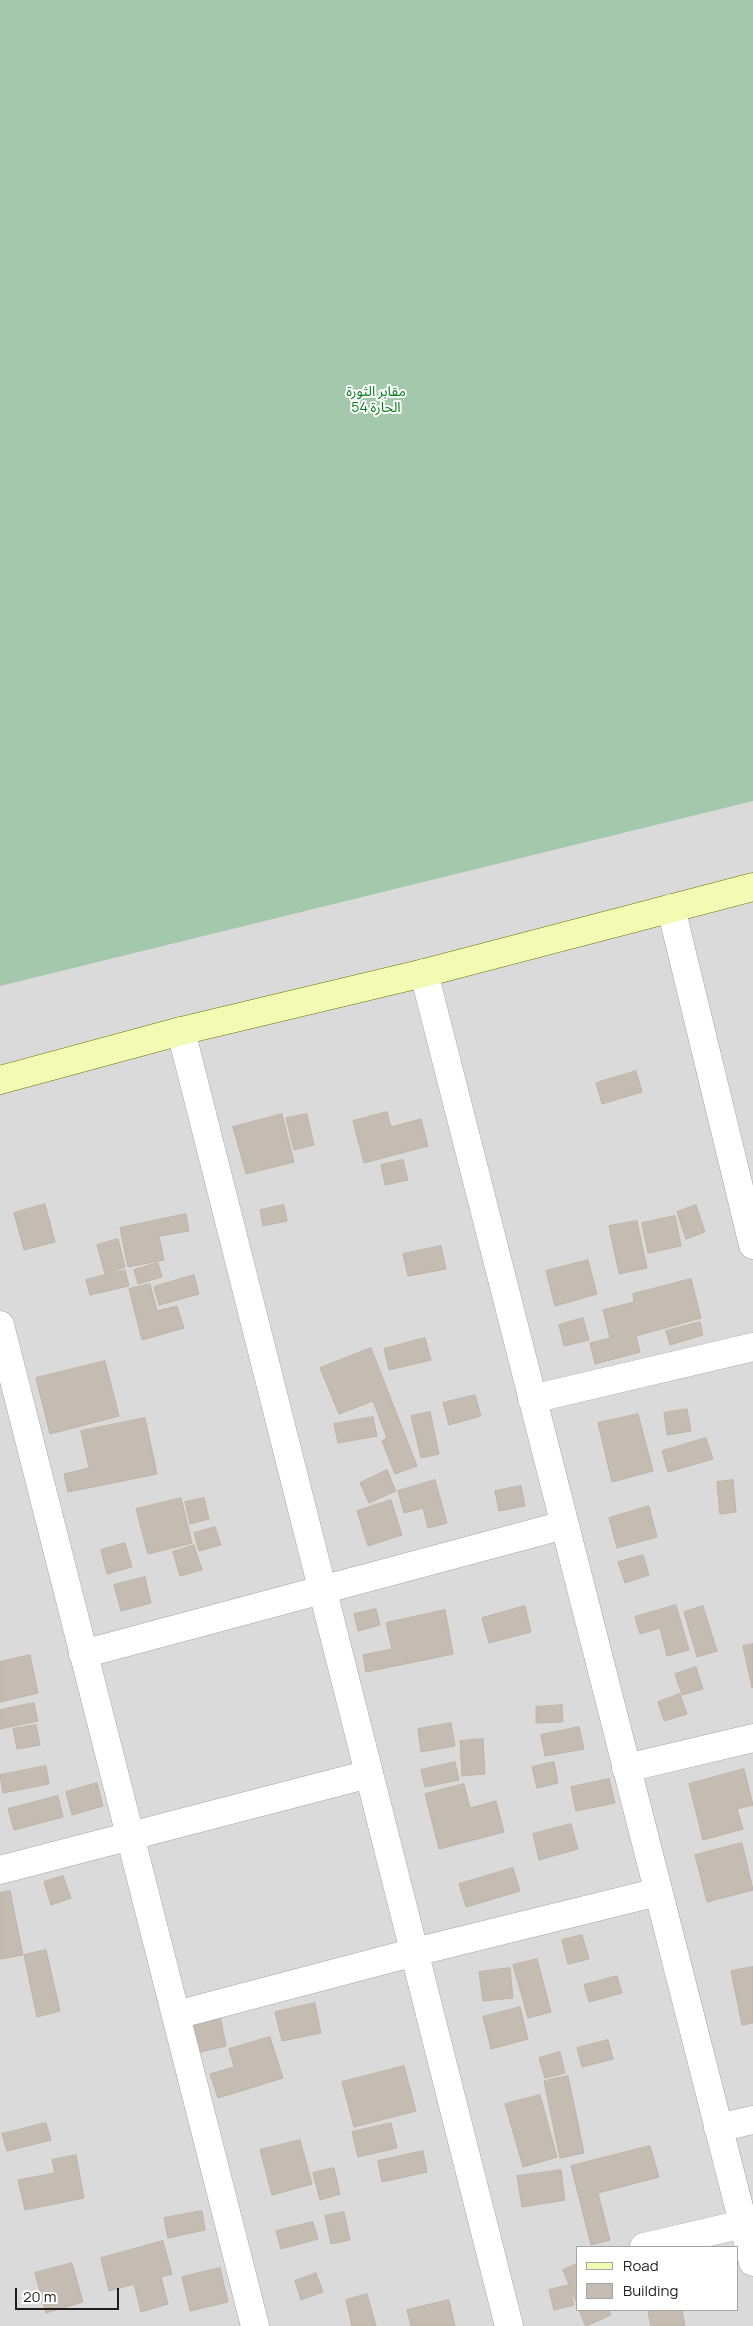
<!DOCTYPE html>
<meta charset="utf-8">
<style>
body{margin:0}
#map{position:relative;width:753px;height:2326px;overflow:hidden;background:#efece3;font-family:Manrope,sans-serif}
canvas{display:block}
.legend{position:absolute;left:576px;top:2246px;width:162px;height:65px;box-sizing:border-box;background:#fff;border:1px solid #a5a5a5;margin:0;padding:6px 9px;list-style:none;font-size:15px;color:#1d1d1d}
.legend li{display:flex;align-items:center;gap:10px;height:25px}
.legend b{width:25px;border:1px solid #a5a5a5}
.scale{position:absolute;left:15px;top:2288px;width:104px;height:22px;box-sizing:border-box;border:2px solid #1d1d1d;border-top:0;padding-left:6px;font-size:15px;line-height:18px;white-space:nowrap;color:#1d1d1d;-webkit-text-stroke:4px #fff;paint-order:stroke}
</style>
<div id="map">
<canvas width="753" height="2326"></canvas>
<ul class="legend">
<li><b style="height:6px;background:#f2fbb4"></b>Road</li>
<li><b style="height:14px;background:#c4bbb2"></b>Building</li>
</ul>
<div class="scale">20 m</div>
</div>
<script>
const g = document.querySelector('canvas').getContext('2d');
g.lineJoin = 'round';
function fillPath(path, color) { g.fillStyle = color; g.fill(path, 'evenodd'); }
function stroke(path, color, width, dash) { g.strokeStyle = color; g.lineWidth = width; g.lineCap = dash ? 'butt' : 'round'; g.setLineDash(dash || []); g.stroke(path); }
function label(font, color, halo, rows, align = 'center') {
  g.font = font + ' Manrope,"Noto Sans Arabic",sans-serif'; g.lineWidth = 4; g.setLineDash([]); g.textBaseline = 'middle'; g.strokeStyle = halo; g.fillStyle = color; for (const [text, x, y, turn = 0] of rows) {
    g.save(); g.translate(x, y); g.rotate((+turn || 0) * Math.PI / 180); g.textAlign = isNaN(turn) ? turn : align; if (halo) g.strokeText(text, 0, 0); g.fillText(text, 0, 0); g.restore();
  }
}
fillPath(new Path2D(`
 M0,0h753v2326h-753zM577,2247h160v63h-160z`), '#dbdada');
fillPath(new Path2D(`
 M0,0h753v801l-753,185z`), '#a3c8ac');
const building = new Path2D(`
 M636,1071l6,21 -40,12 -6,-21z
 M387,1112l4,15 30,-8 7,27 -64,17 -11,-42z
 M282,1114l12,48 -48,12 -13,-47z
 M307,1114l7,31 -20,5 -8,-32z
 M403,1160l5,20 -23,5 -4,-20z
 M45,1204l10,38 -31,8 -10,-37z
 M284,1205l3,16 -24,5 -3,-16z
 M696,1205l9,27 -19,7 -9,-27z
 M186,1214l3,17 -30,5 5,24 -36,7 -8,-39z
 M675,1216l6,30 -33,7 -6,-30z
 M637,1221l10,47 -28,6 -10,-48z
 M118,1239l7,28 -20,7 -8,-29z
 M441,1246l5,23 -38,7 -5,-22z
 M588,1260l9,34 -42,12 -9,-35z
 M158,1263l4,14 -24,7 -4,-14z
 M125,1270l4,16 -39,9 -4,-15z
 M194,1275l5,19 -40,11 -5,-18z
 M691,1279l10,39 -65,18 4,16 -45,12 -5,-21 20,-5 -7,-28 31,-8 -1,-8z
 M150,1284l7,27 20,-5 7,22 -42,12 -13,-51z
 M583,1318l6,22 -25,6 -5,-21z
 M700,1322l3,13 -33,10 -4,-14z
 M425,1338l6,22 -42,10 -5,-21z
 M371,1348l46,118 -22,8 -13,-33 5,-3 -14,-37 -34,13 -19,-46z
 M105,1361l14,55 -69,18 -14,-56z
 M475,1395l6,21 -32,9 -6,-22z
 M687,1409l4,22 -24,4 -3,-22z
 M430,1412l9,42 -18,4 -10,-42z
 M638,1414l15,57 -41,11 -14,-59z
 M373,1417l4,19 -39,7 -4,-19z
 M145,1418l12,56 -89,18 -4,-18 25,-6 -8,-37z
 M706,1438l7,21 -45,13 -6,-21z
 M387,1470l9,21 -27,12 -9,-20z
 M435,1480l12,43 -19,5 -5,-20 -19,5 -6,-22z
 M733,1480l3,32 -16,2 -3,-32z
 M521,1486l4,20 -26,5 -4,-20z
 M181,1498l11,45 -44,11 -12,-45z
 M204,1498l5,21 -19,5 -5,-22z
 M391,1500l11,35 -34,11 -11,-35z
 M649,1506l8,31 -40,11 -8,-30z
 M215,1527l6,18 -22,6 -5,-18z
 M125,1543l7,24 -25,7 -6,-24z
 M194,1545l8,25 -22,6 -7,-24z
 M643,1555l6,20 -24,8 -7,-21z
 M145,1577l6,26 -30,8 -7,-26z
 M676,1605l13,45 -22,6 -7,-28 -20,6 -5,-17z
 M525,1606l6,26 -42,11 -7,-25z
 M703,1606l14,45 -20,6 -13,-45z
 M376,1609l4,16 -22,6 -4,-17z
 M445,1610l8,44 -87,18 -3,-17 29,-6 -6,-26z
 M753,1644v43l-1,1 -9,-42z
 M30,1655l8,38 -38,9v-40z
 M696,1667l7,22 -21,6 -7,-21z
 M680,1694l7,20 -23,7 -6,-19z
 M34,1703l4,18 -38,8v-19z
 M562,1705l1,17 -27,1v-16z
 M451,1723l4,23 -34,6 -3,-23z
 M36,1725l4,20 -23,4 -4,-20z
 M579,1727l5,22 -39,7 -4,-21z
 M483,1739l2,35 -23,2 -2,-35z
 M455,1762l4,18 -34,7 -4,-17z
 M554,1762l4,21 -21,5 -5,-21z
 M46,1766l3,18 -46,9 -3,-18z
 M744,1769l9,36 -16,4 6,20 -40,11 -14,-56z
 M609,1779l6,24 -39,8 -5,-24z
 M97,1783l6,23 -31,9 -6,-23z
 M464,1784l6,24 26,-7 8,31 -65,17 -14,-55z
 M58,1796l5,21 -49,13 -6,-21z
 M571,1824l7,25 -39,11 -6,-26z
 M742,1843l11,47 -46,12 -12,-47z
 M513,1868l7,23 -54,16 -7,-23z
 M63,1876l8,22 -20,7 -7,-23z
 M10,1891l13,64 -23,4v-66z
 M582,1935l7,24 -21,5 -6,-24z
 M46,1950l14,61 -23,6 -13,-62z
 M537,1959l14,53 -23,6 -15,-53z
 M753,1967v56l-11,2 -11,-54z
 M510,1968l3,30 -30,3 -4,-29z
 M617,1976l5,17 -33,9 -5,-17z
 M315,2003l6,30 -39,8 -7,-29z
 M520,2007l8,32 -37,10 -8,-32z
 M220,2015l6,31 -30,7 -6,-31z
 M270,2037l13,41 -65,20 -8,-24 24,-7 -5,-18z
 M608,2040l5,19 -31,8 -5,-19z
 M560,2052l5,21 -20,5 -6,-20z
 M404,2066l12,45 -62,16 -12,-45z
 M568,2076l16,77 -24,5 -16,-77z
 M540,2095l17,62 -34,10 -18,-63z
 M46,2123l5,17 -44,11 -5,-17z
 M391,2123l6,25 -39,9 -6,-25z
 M300,2140l12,44 -40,11 -12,-45z
 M650,2146l9,31 -61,16 12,47 -19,5 -20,-79z
 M423,2151l4,21 -45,10 -4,-21z
 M76,2155l8,43 -59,12 -7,-30 37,-7 -3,-13z
 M334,2168l6,26 -20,6 -7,-27z
 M561,2170l4,30 -43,7 -5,-31z
 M202,2211l3,19 -37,8 -4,-20z
 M344,2212l6,28 -19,4 -6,-28z
 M313,2222l5,17 -37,10 -5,-18z
 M163,2241l9,33 -11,3 7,27 -27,8 -7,-28 -25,7 -8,-33z
 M72,2263l11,39 -37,11 -11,-40z
 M577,2264v40l-14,-34z
 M220,2268l8,34 -38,9 -8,-34z
 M316,2273l7,19 -22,8 -6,-19z
 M569,2285l5,20 -20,5 -5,-20z
 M367,2294l9,32h-24l-6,-26z
 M449,2300l6,26h-44l-4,-16z
 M579,2310h30l2,5 -25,11z
 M659,2310h23l3,16h-34l-3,-14z`);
fillPath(building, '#c4bbb2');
stroke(building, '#c1b3a5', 1);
const minor = new Path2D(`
 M671,908l82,337
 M424,973l329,1289
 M181,1031l328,1295
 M0,1325l255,1001
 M532,1399l221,-52
 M83,1654l481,-129
 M626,1768l127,-30
 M0,1870l369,-96
 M176,2015l239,-63 243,-60
 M718,2128l35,-8
 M644,2247l99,-23`);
const secondary = new Path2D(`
 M0,1080l181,-49 243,-58 329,-86`);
stroke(minor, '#a4a4a4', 29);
stroke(secondary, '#607701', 29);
stroke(minor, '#fff', 28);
stroke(secondary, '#f2fbb4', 28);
label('14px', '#087e1c', '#fff', [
 ["مقابر الثورة",376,392],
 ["الحارة 54",376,408]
]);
</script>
